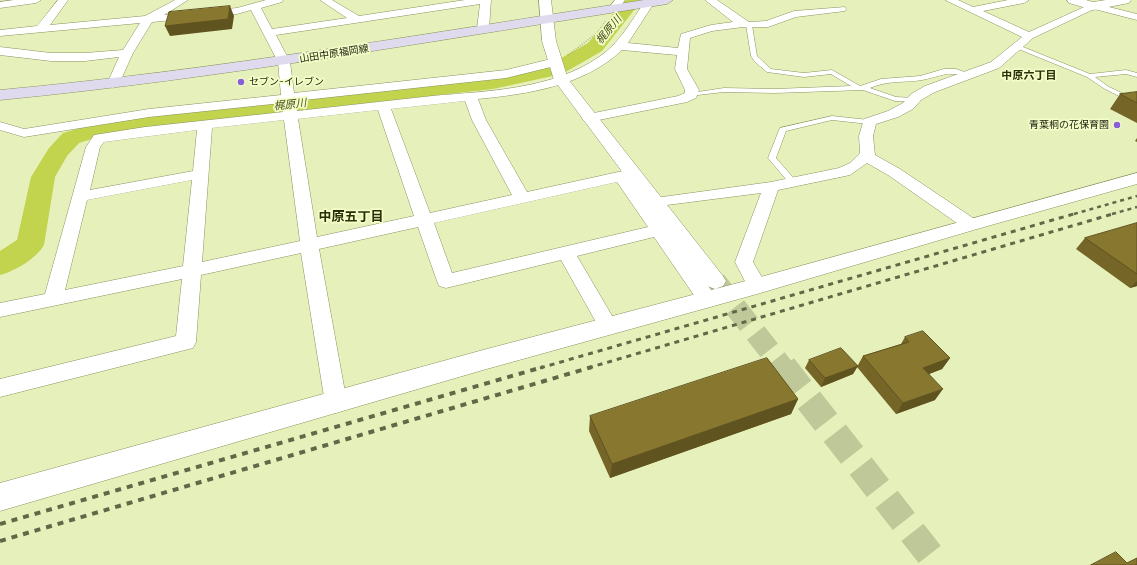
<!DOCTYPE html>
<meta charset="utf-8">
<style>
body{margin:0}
canvas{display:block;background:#e6f0ba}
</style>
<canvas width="1137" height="565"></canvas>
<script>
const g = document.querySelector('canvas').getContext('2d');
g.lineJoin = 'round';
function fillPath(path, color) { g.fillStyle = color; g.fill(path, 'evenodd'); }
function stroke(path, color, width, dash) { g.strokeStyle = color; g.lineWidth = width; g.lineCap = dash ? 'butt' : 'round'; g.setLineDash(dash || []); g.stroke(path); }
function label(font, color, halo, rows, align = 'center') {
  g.font = font + ' Lora,"Noto Sans JP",serif'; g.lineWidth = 3.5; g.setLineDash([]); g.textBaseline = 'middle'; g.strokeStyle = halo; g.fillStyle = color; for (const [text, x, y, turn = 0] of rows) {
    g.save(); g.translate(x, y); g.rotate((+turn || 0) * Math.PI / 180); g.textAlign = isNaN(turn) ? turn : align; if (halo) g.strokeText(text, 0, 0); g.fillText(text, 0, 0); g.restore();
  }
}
fillPath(new Path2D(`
 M625,0h17l-40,51 -40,23 -69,15 -286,32 -100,13 -28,9 -12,13 -12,21 -11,68c-8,14 -29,26 -44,30v-24l17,-11 14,-63 18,-29 14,-15 41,-12 103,-14 286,-30 56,-12 39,-22z`), '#c2d34d');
stroke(new Path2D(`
 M715,281l68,87`), '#bfc898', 22, [22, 11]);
stroke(new Path2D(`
 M783,367l155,198`), '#bfc898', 28, [28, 14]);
const service = new Path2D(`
 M749,23l3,2 5,31 14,13 33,4 28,-3 28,16 21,-7 39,-3 24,-7h12l14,5 -3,2c-22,-5 -25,0 -45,4 -18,3 -34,0 -52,8l26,9 20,1 2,1 -4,2h-19l-32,-11 -88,3 -51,-1 -35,4v-2l2,-1 33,-5 51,1 76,-3 -20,-12 -27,3 -37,-5 -12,-10 -4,-6 -5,-31z
 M1018,45l72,29 36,-4 11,3v4l-11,-3 -31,3 14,10 28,13v5l-32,-16 -18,-12 -71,-29 -1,-1z
 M832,116l37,4 4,2 -4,2 -37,-4 -46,11 -10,27 21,24 -4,3 -3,-1 -22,-26 11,-28 1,-2z`);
const minor = new Path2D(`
 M14,0h27l-5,3 -36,5v-6z
 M58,0h10l-18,25 95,-9 30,-16h13l-24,15 73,-7 29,-8h17l-1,2 -21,6 11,21 75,-11 -27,-18h12l27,16 106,-16h26l-2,29 -6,3 -6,-3 3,-25 -204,31 14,27 4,31 212,-23 49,-12 6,4 -2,3 -53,13 -211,23 2,10c45,-5 90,-10 135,-15 55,-5 119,-6 167,-39 21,-14 32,-36 47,-57h10l-28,43 50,5 3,-14 30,-9 22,-3 -28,-22h12l32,22 17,-1 28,-10 51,-4 1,2 -1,2 -49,6 -28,10h-25l-31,4 -22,7 -3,31 12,21 -3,8 -9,4 -98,20 -5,-1 -2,-3 2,-3 94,-19 7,-3v-3l-10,-21 2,-14 -55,-5c-38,36 -94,44 -144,49l8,21 41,72 105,-23 6,2 2,3 -2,3 -7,2 17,23 7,-4 116,-16 68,-14 11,-5 10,-10 -1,-17 5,-17 24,-8 15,-8 8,-9 14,-8 66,-24 31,-25 -77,-37h13l15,7 35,-7h21l-5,3 -41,8 46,21 64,-29 44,11v6l-43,-11 -61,29 -34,30 -64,24 -14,8 -8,9 -15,8 -22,7 -3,12 2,19 25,14 76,51 3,4 -3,4 -6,2 -6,-2 -76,-53 -21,-12 -17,12 -72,15 -25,72 14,24 -3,5 -7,2 -7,-2 -15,-29 26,-69 -110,14 63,87 3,5 -3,5 -7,2 -7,-2 -46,-67 -77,19 41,70 -3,5 -7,3 -7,-3 -40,-71 -115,28 -7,-2 -2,-5 -19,-54 -99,22 28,154 -3,7 -8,3 -8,-3 -3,-7 -24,-150 -100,22 -5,67 -3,6 -193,49v-18l176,-43 6,-57 -182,38v-14l45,-9 41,-147 8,-12 51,-8 138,-15 -1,-9 -133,14 -125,20 -24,-7v-8l24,7 125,-20 132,-14 -3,-33 -27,-52 -14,4 -85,8 -19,31 -14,31 -6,4 -6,-4 12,-27 -34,4h-34l-51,-6v-8l51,6h34l38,-3 17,-27 -140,13v-6l37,-4zM465,101l7,19 40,75 -82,18 -39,-104zM378,110l36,106 -97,21 -19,-118zM284,120l16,121 -98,21 10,-134zM197,130l-4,41 -103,19 10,-43 4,-5zM192,180l-9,86 -118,24 22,-90zM617,182l31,45 -196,46 -18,-50z
 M615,0h10l-8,11h-8l-1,-2z`);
const tertiary = new Path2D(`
 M539,0h12l5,41 12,38 155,197 3,5 -3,5 -8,3 -8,-3 -153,-206 -12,-39z
 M1067,0h19l7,2 13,-2h25l-2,3 -36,7 -24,-7z
 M1137,173v11l-160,45 -220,65 -274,76 -483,141v-28l483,-133 274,-72z`);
const secondary = new Path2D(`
 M644,0h29l-6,4c-222,35 -443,74 -667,96v-10c216,-20 430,-57 644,-90z`);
stroke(service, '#8a9260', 1);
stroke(minor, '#8a9260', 1);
stroke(tertiary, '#8a9260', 1);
stroke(secondary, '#8a9260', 1);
stroke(new Path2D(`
 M568,55l28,-21 10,-13`), '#7b825e', 1.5, [0.5, 2]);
fillPath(service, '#fff');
fillPath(minor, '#fff');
fillPath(tertiary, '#fff');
fillPath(secondary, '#dfdaee');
stroke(new Path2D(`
 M1074,214l63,-18
 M1112,214l25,-7`), '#626748', 2.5, [4, 4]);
stroke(new Path2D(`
 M540,368l537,-155
 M588,368l528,-155`), '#626748', 3, [5, 5]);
stroke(new Path2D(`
 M0,524l543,-157
 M0,541l592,-174`), '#626748', 4, [6, 6]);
fillPath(new Path2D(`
 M1137,92v31l-27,-14 10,-15z
 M1137,138v4l-2,-1z
 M1137,223v63l-7,2 -54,-39 9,-11z
 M905,337l45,21 -8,11 -13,5 6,26 -39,14 -39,-47 -4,7 -32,13 -16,-19 4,-8 49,5 5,-9 38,-12z
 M798,399l-7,15 -181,64 -21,-47 1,-15z`), '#756628');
fillPath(new Path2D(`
 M230,6l4,10 -2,13 -62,7 -5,-10z
 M1137,281v5l-7,2z
 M950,358l-8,11 -26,10 7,-11z
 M858,366l-5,8 -32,13 4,-9z
 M943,389l-8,11 -39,14 7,-11z
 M798,399l-7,15 -181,64 2,-14z`), '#5f5320');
const building = new Path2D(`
 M230,6l-2,13 -63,7 4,-14z
 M1137,92v11l-17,-9z
 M1137,223v51l-52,-36z
 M923,331l27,27 -27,10 20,21 -40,14 -40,-47 46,-14 -4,-5z
 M841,348l17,18 -33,12 -16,-18z
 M767,358l31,41 -186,65 -22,-48z
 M1116,552l11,11 10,-5v7h-46z`);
fillPath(building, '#88772e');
stroke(building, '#5f5320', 1);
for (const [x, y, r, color] of [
 [241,82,4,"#895fd9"],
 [1117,125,4,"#895fd9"]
]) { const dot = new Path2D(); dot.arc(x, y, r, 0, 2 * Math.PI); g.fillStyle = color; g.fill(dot); stroke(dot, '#f3fdc7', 1.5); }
label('10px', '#232612', '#f3fdc7', [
 ["山田中原福岡線",334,54,-9]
]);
label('10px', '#232612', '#f3fdc7', [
 ["セブン-イレブン",249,82],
 ["青葉桐の花保育園",1109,125,"right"]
], 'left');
label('italic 11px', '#49501b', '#f3fdc7', [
 ["梶原川",609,30,-50],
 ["梶原川",290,105,-6]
]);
label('bold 11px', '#2a2e09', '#f3fdc7', [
 ["中原六丁目",1029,76]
]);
label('bold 13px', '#2a2e09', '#f3fdc7', [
 ["中原五丁目",351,217]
]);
</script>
